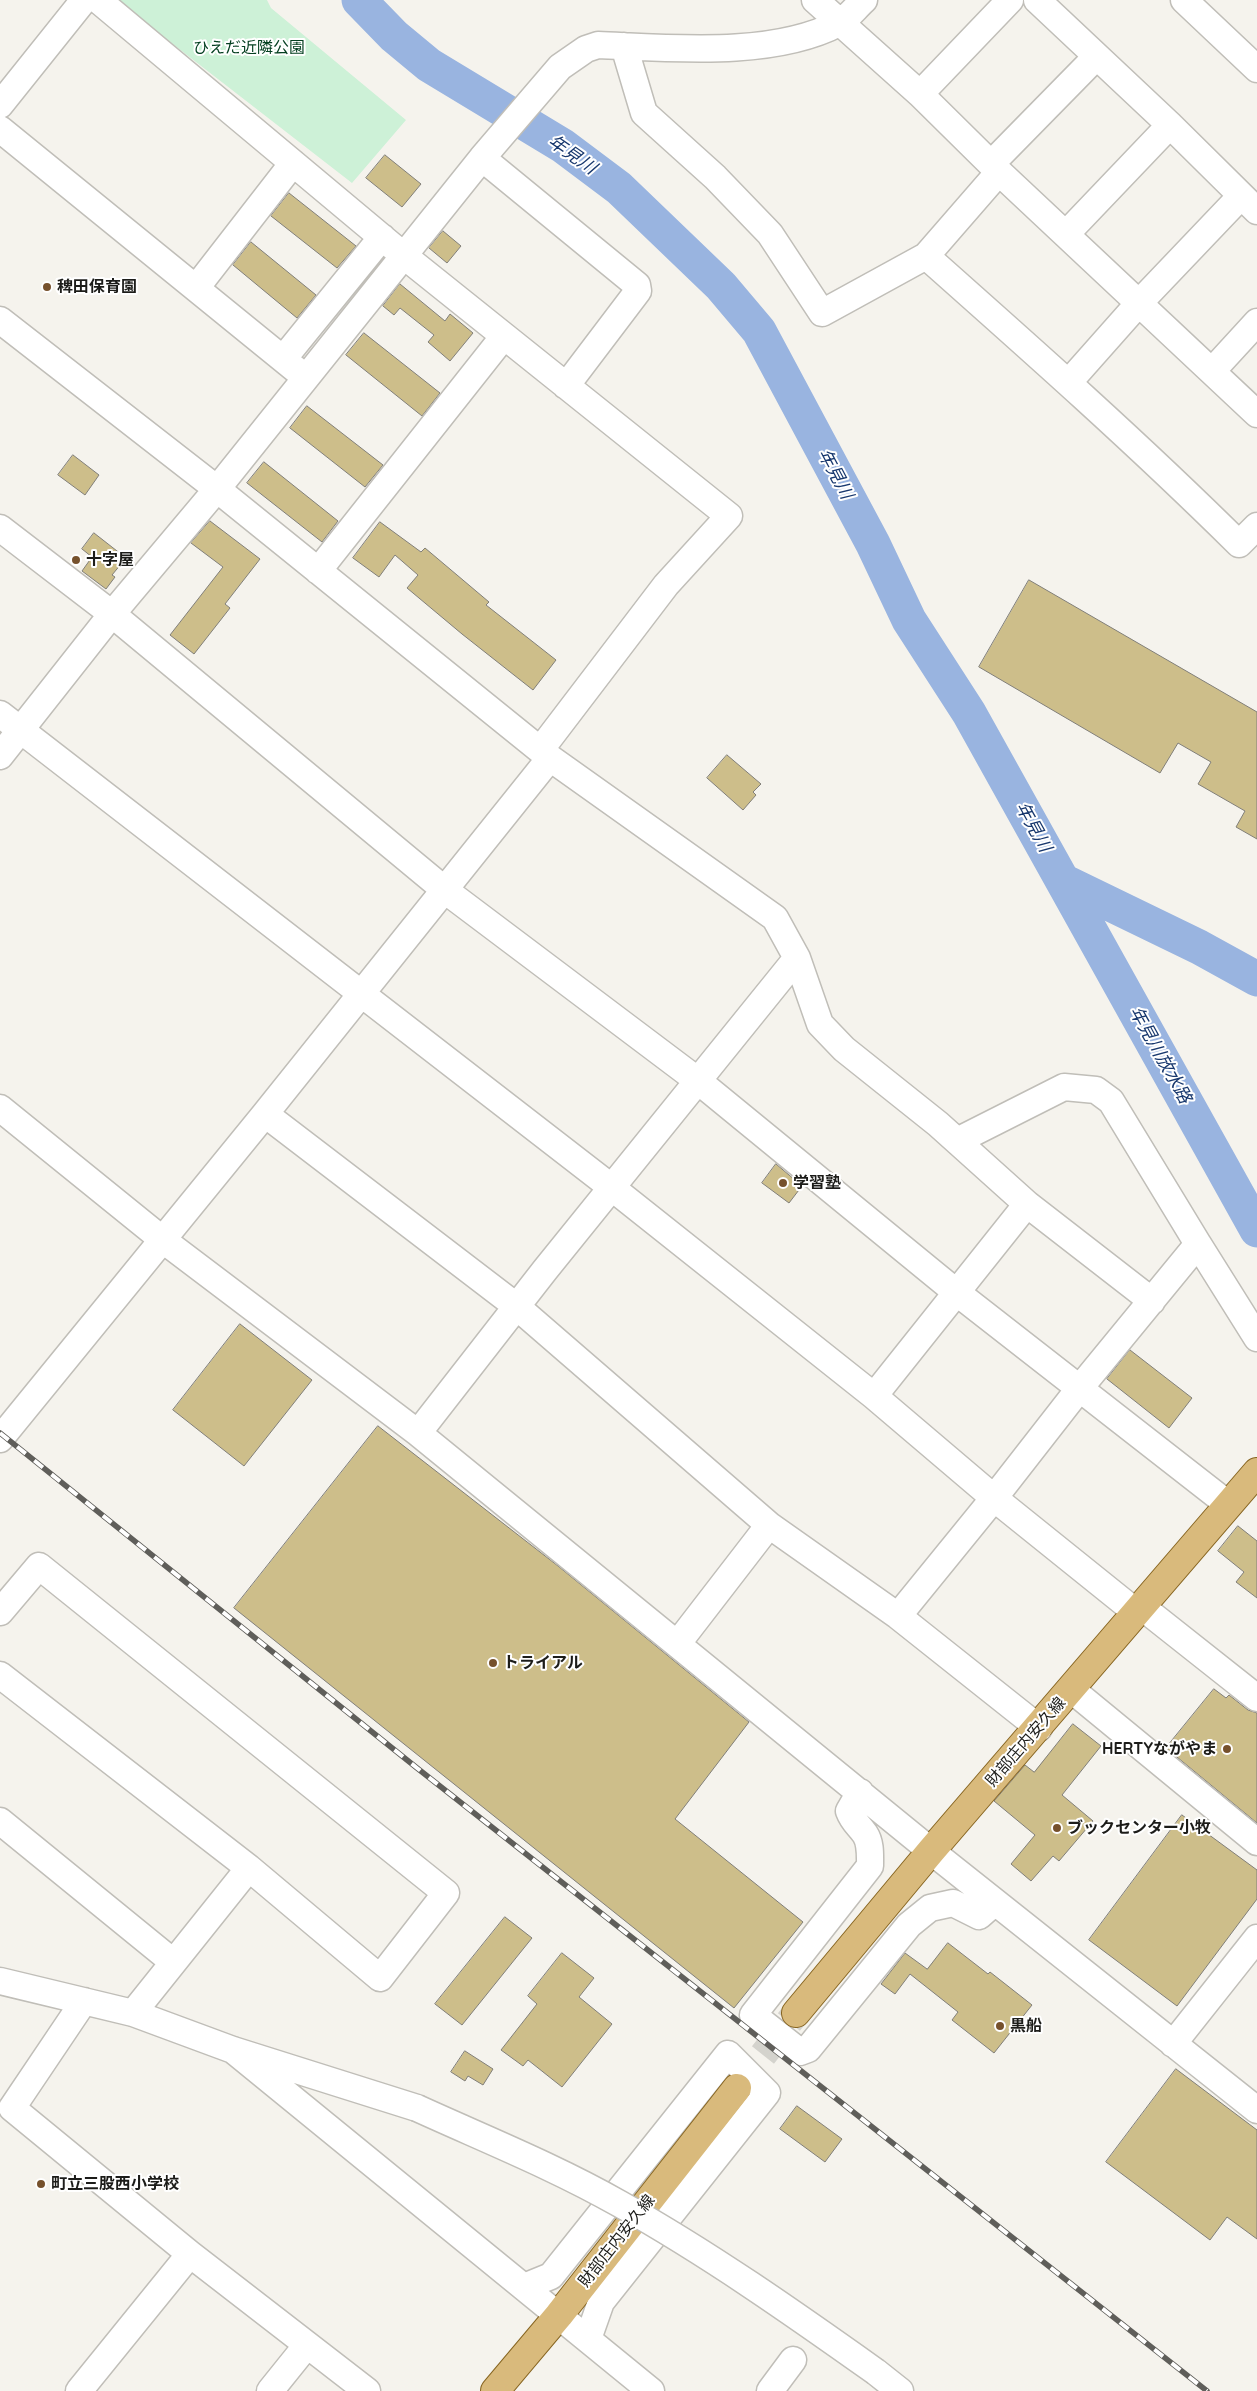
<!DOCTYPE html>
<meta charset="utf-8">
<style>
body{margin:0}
canvas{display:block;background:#f5f3ed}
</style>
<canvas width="1257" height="2391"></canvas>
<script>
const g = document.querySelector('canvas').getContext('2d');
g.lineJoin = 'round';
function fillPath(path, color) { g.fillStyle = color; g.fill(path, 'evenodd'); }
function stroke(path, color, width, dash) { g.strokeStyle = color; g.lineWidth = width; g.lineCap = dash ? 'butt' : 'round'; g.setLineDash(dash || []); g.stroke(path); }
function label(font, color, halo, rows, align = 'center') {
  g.font = font + ' Quicksand,"Noto Sans JP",sans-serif'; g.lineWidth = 4; g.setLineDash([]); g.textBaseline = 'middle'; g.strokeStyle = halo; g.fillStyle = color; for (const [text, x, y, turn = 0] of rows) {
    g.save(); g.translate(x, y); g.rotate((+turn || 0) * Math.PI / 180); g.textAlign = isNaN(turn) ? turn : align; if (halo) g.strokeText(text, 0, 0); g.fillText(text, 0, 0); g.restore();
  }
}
fillPath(new Path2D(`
 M116,0h151l4,8 135,112 -54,63z`), '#cdf1d7');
stroke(new Path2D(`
 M359,0l35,36 35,29 134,81 56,42 102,98 38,45 114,213 36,76 60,93 288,517
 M1063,881l136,66 58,32`), '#99b4e0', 35);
const building = new Path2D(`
 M385,155l36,29 -19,23 -36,-29z
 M289,193l67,53 -19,22 -66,-52z
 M443,231l18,15 -14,17 -18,-15z
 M251,242l65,53 -19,23 -64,-53z
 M400,284l45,37 5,-7 23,19 -23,28 -22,-19 6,-7 -34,-27 -6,7 -11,-9z
 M364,333l76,60 -18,23 -76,-61z
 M307,406l76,59 -18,22 -75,-59z
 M73,455l26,20 -14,20 -27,-20z
 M264,462l74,59 -16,21 -75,-59z
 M210,521l50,38 -35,45 5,4 -36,46 -24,-19 53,-68 -32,-24z
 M380,522l41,30 4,-4 64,54 -3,3 70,55 -23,30 -71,-56 -55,-46 11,-13 -23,-20 -16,22 -26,-19z
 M94,533l32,25 -14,17 3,2 -9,12 -24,-18 10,-14 -10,-8z
 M1029,580l228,132v127l-21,-12 9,-16 -47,-27 13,-22 -33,-19 -18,30 -181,-106z
 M727,755l34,29 -8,8 3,3 -13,15 -36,-32z
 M776,1164l26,22 -13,17 -27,-20z
 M240,1324l72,56 -68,86 -71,-56z
 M1130,1350l62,48 -23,30 -62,-49z
 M378,1426l180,140 191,156 -74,97 128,103 -69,86 -500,-400z
 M1238,1526l19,15v57l-21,-16 8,-10 -26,-21z
 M1214,1689l12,9 3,-3 19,15 9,3v110l-91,-75z
 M1073,1724l28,22 -39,49 31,26 -34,40 -6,-5 -22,25 -20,-17 24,-29 -41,-34 31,-36 9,7z
 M1182,1815l75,55v29l-80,107 -88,-66z
 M505,1917l27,21 -70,87 -27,-21z
 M948,1943l40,31 2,-2 42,33 -38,48 -42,-33 6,-8 -48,-38 -15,20 -14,-10 24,-31 22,16z
 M562,1953l32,25 -15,19 33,27 -50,63 -34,-27 -5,6 -22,-16 36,-46 -9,-8z
 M465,2051l28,18 -10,16 -15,-9 -3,5 -14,-9z
 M1176,2069l81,61v109l-30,-22 -17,23 -104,-78z
 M797,2106l45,33 -17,23 -45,-33z`);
fillPath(building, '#cdbe8a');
stroke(building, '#817f79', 1);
stroke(new Path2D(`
 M737,2088l59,-75`), '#d4d3cd', 28, [28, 14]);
const minor = new Path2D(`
 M98,0l305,255 326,261 -63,69 -125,164
 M815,0l105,94 79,78 258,242
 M1037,0l133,125 87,86
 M1184,0l73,69
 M624,46l20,67 71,64 55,57 52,79 104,-57
 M920,94l90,-94
 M0,105l84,-105
 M0,129l305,248
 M482,158l155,127 1,6 -72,95
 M991,164l105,-107
 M999,172l-73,84c106,94 212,188 313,288l18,-18
 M1066,234l104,-109
 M196,288l97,-125
 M0,320l217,169 333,269 225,160 22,40 23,66 24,25 94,75 89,80 -153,192 120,102 -96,118 -129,-91 -91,118
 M283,359l99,-122
 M1213,370l44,-48
 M1069,382l70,-79 102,-107
 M0,528l112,86 334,277 251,189 259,212 273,213
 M318,571l186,-235
 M0,714l611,473 263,209
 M0,756l112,-142 105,-125 265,-331 78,-91 26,-18 12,-4c73,3 175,13 241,-22 9,-5 17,-16 25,-23
 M0,1108l163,132 255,193 513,418 326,259
 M265,1114l251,192 253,219
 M957,1141l107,-54 32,3 15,11 87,143
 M1027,1204l125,97
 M418,1433l127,-163 252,-312
 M0,1439l265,-325 285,-356
 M1142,1607l115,91
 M0,1612l39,-46 407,327 -66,85 -131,-110 -249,-193
 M1137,1613l-143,-115 85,-109 119,-145 59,94
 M898,1616l141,112
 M1072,1690l185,152
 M860,1792l-11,19c4,11 10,14 16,23 6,9 5,21 5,32l-117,149 47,37 8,-3 101,-124 21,-17 23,-5 26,13 16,-14
 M0,1821l173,141
 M0,1981l133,32 100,37 184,58
 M84,2001l-72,107 178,146 177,137
 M133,2013l116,-145
 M1173,2044l84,-106
 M233,2050l418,341
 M524,2287l27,-11 177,-222 39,39 -166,209 -13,37
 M876,2372l24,19
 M79,2391l111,-137
 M270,2391l37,-46
 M770,2391l23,-31`);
const major = new Path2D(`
 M796,2013l135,-162 326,-379
 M495,2391l64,-76 178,-227`);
stroke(minor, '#c0beb8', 29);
stroke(major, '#876521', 30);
stroke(minor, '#fff', 26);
stroke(major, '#d9ba7c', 28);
const rail = new Path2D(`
 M0,1433l417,335 790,623`);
stroke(rail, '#5f5e5a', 5.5);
stroke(rail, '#fff', 4, [11]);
const minorBridge = new Path2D(`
 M417,2108c68,31 138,59 203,96 89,50 173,109 256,168`);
stroke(minorBridge, '#c0beb8', 29, []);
stroke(minorBridge, '#fff', 26);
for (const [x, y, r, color] of [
 [47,287,5,"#76512c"],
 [76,560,5,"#76512c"],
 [783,1183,5,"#76512c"],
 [493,1663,5,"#76512c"],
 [1227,1749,5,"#76512c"],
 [1057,1828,5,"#76512c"],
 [1000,2026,5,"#76512c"],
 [41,2184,5,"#76512c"]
]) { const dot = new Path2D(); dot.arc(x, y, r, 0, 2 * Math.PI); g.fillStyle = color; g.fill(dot); stroke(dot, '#fff', 2); }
label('16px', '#054021', '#fff', [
 ["ひえだ近隣公園",249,48]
]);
label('bold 16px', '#1c1c19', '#fff', [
 ["稗田保育園",57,287],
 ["十字屋",86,560],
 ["学習塾",793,1183],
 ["トライアル",503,1663],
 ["HERTYながやま",1217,1749,"right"],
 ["ブックセンター小牧",1067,1828],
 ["黒船",1010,2026],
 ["町立三股西小学校",51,2184]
], 'left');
label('16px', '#1c1c19', '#fff', [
 ["財部庄内安久線",1026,1742,-49],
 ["財部庄内安久線",617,2241,-52]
]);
label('italic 18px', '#18386e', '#fff', [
 ["年見川",572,155,35],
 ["年見川",835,474,62],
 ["年見川",1033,827,61],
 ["年見川放水路",1160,1055,61]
]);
</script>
